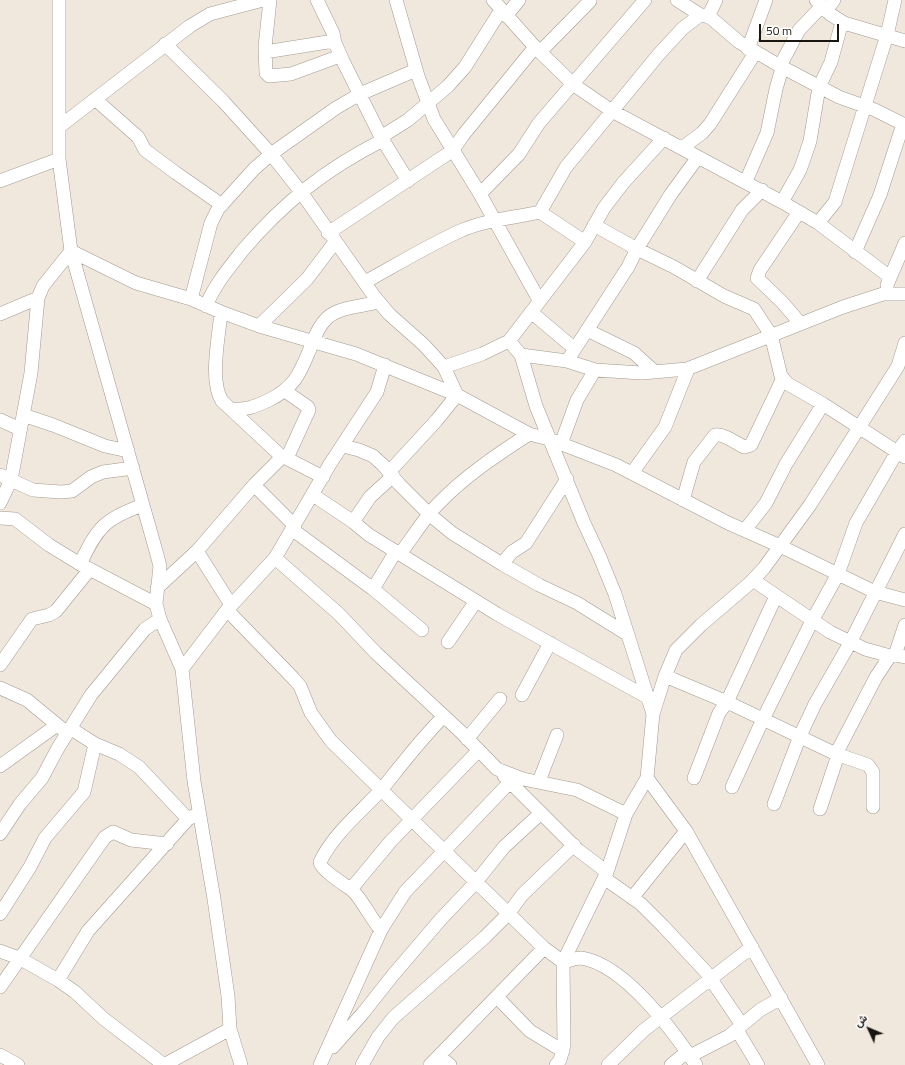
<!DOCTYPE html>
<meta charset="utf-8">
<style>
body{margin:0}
#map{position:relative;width:905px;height:1065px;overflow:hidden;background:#f0e8dd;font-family:"Titillium Web",Vazirmatn,sans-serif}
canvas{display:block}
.north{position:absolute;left:849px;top:1009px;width:40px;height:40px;-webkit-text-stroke:3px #fff;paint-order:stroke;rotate:314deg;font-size:11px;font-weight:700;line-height:16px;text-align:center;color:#191612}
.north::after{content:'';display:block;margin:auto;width:14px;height:18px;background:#191612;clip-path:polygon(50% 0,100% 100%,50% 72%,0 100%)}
.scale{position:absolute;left:759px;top:24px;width:80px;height:18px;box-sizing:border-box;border:2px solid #191612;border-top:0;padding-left:5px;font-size:12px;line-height:14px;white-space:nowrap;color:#191612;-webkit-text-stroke:3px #fff;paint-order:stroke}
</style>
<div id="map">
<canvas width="905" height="1065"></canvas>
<div class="north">ش</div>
<div class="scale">50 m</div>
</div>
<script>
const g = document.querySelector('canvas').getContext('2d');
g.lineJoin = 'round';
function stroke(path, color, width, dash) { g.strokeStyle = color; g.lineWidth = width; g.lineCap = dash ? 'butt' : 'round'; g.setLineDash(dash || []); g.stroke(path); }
const street = new Path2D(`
 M59,0v159l12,92 85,300 4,15 -4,38 4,15 22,50 12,112 20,118 14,97 2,33 11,36
 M270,0l-5,47 1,26 3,3 22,-2 49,-18
 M317,0l16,33 2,10 8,18 38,76 27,44
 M396,0l22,76 16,43 46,75 59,106
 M493,0l42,47 39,38 38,26 170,91 36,21 72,54
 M677,0l25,16
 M816,0l14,14 14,9 61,18
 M826,11l8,-11
 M506,16l13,-16
 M708,17l8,-17
 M165,44l58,57 48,53 30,38 73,104 15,18 35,31 20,22 13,28 -21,26 -46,50
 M748,49l18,-49
 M265,52l69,-11
 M540,52l50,-51
 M780,66l19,-36 23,-24
 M95,99l43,38 7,13 31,23 46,32
 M59,127l131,-101 20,-12 53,-14
 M381,137l27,-17 40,-34 17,-19 36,-57
 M682,148l20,-15 8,-9 45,-71
 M0,181l59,-22
 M746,181l21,-48 9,-44 6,-21
 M480,194l39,-40 20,-31 106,-123
 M782,202l18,-32 5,-14 5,-15 9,-54 12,-25 11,-40
 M540,212l26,-45 93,-113 24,-26 16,-12 6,-1 6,3 28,24 41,24 59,31 36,13 30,15
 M799,212l-39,58 -3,8 25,24 18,21
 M818,223l17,-21 52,-167 8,-35
 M594,225l43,24 37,18 50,29 30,13 17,26 10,41 7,8 35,20 82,53
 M328,233l124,-82 12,-17 71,-87
 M855,252l25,-57 23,-71
 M697,281l45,-71 20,-20
 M365,282c31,-17 62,-36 95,-51 25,-11 53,-13 80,-19l45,30
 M887,285l18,-42
 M191,299l20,-76 7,-14 36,-40 17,-15 65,-46 24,-14 56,-24
 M206,306c9,-22 23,-38 37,-56 42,-49 83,-81 140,-110
 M221,312c-2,25 -12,68 1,89l58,54 43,22
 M531,312l44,37
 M0,314l38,-16
 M259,326l48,-47 28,-37
 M587,330l47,23 21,19
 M509,341l12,14 15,51 48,117 15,32 16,39 38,120 -6,64 -21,36 -19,58 -44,90 1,83 -4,15 -4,5
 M521,355l46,6 28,9 47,3 45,-4 156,-62 40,-13h22
 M567,361l61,-94 10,-20 33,-53 27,-37
 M444,367l38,-13 27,-13 76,-99 19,-34 19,-25 41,-45
 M285,391l23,16 1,3 -22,48
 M231,409c16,1 23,-2 38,-9 29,-14 32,-31 44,-58 3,-9 7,-17 14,-24 12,-11 36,-12 52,-16
 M23,415l30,10 52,21 23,5
 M0,420l20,9
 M561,444l16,-44 18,-30
 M343,446l16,4 14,6 10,9 16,19 30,30 23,19 50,31 37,21 38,18 50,31
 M632,473l33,-46 23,-58
 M0,475l33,15 28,2 11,-1 19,-14 12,-5 30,-4
 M254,485l41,41
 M313,495l39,26 17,14 128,79 150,83
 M683,500l11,-38 21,-27c8,-2 21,8 29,12l7,-2 32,-67
 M0,503l11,-23 20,-107 7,-75 5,-12 28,-35 65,32 55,16 30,13 38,14 97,28 101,41 72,39 20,5 67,26 112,58 52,23 95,46 30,8
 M0,518l15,1 34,26 31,19 76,40
 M353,522l17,-25 23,-21
 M293,530l80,59 49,41
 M745,530l21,-27 20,-39 37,-60
 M197,551l34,54
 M400,554c13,-17 24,-36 39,-51 26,-27 59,-49 90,-69
 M275,558l64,56 37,39 85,79 36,37 26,10 54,11 49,24
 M80,564c18,-37 24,-45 63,-59
 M502,564l10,-12 14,-9 41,-64
 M753,580l77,52 35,17 25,7 5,-1 10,2
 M157,588l40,-37 57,-66 29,-29
 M373,589l23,-38
 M227,610l66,68 7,8 11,27 20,28 213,207 19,14c5,-1 12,-4 18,-4 43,6 92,73 115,107
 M448,642l28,-41
 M895,655l10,-30
 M0,665l32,-46 17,-4 7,-4 34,-42
 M182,669l45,-59 48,-52 55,-94 47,-72 8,-27
 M665,676l62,26 109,52 32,11 5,7v35
 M0,688l27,12 40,33
 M522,695l28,-52
 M653,714l12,-38 11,-26 25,-25 49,-42 14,-15 46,-63 88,-139 7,-23
 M70,728l25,16 24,10 20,13 49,52
 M467,739l33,-40
 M836,754l40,-77 14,-21
 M0,766l57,-41
 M504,776l74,74 29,22
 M647,778l39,53 132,234
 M694,778l25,-65 8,-11 49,-106
 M539,781l18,-46
 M732,787l31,-68 49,-98 26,-47 18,-51 41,-71 8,-11
 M774,804l26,-68 15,-32 35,-61 55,-109
 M820,809l18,-54
 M0,834l20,-30 22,-26 16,-30 33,-53 54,-66 15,-10
 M604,878l37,26 22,22 43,46 36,53
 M351,889l40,-48 87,-90
 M632,898l54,-67
 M0,914l30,-47 15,-29 39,-46 11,-48
 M381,930c-10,-11 -19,-31 -29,-40 -7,-5 -32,-21 -32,-28 14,-29 41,-50 62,-73 20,-25 39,-50 62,-73
 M0,951l19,7 39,22 17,12 29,27 60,46 66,-36
 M58,980l30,-49 100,-112 11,-6
 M0,987l105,-150 8,-5 18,8 36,4
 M497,997l33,34 33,20
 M737,1030l21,35
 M333,1047l30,-34 30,-38 48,-56 35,-37 28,-35 37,-34
 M0,1055l18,10
 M439,1056l11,9
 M690,1056l39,-20 31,-26 21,-12
 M320,1065l61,-135 24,-38 105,-110
 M362,1065l16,-28 15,-19 92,-81 24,-24 13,-18 52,-50
 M430,1065l114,-117
 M608,1065l36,-35 108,-83
 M671,1065l16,-13`);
stroke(street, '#a29a90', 14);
stroke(street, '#fff', 13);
</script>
